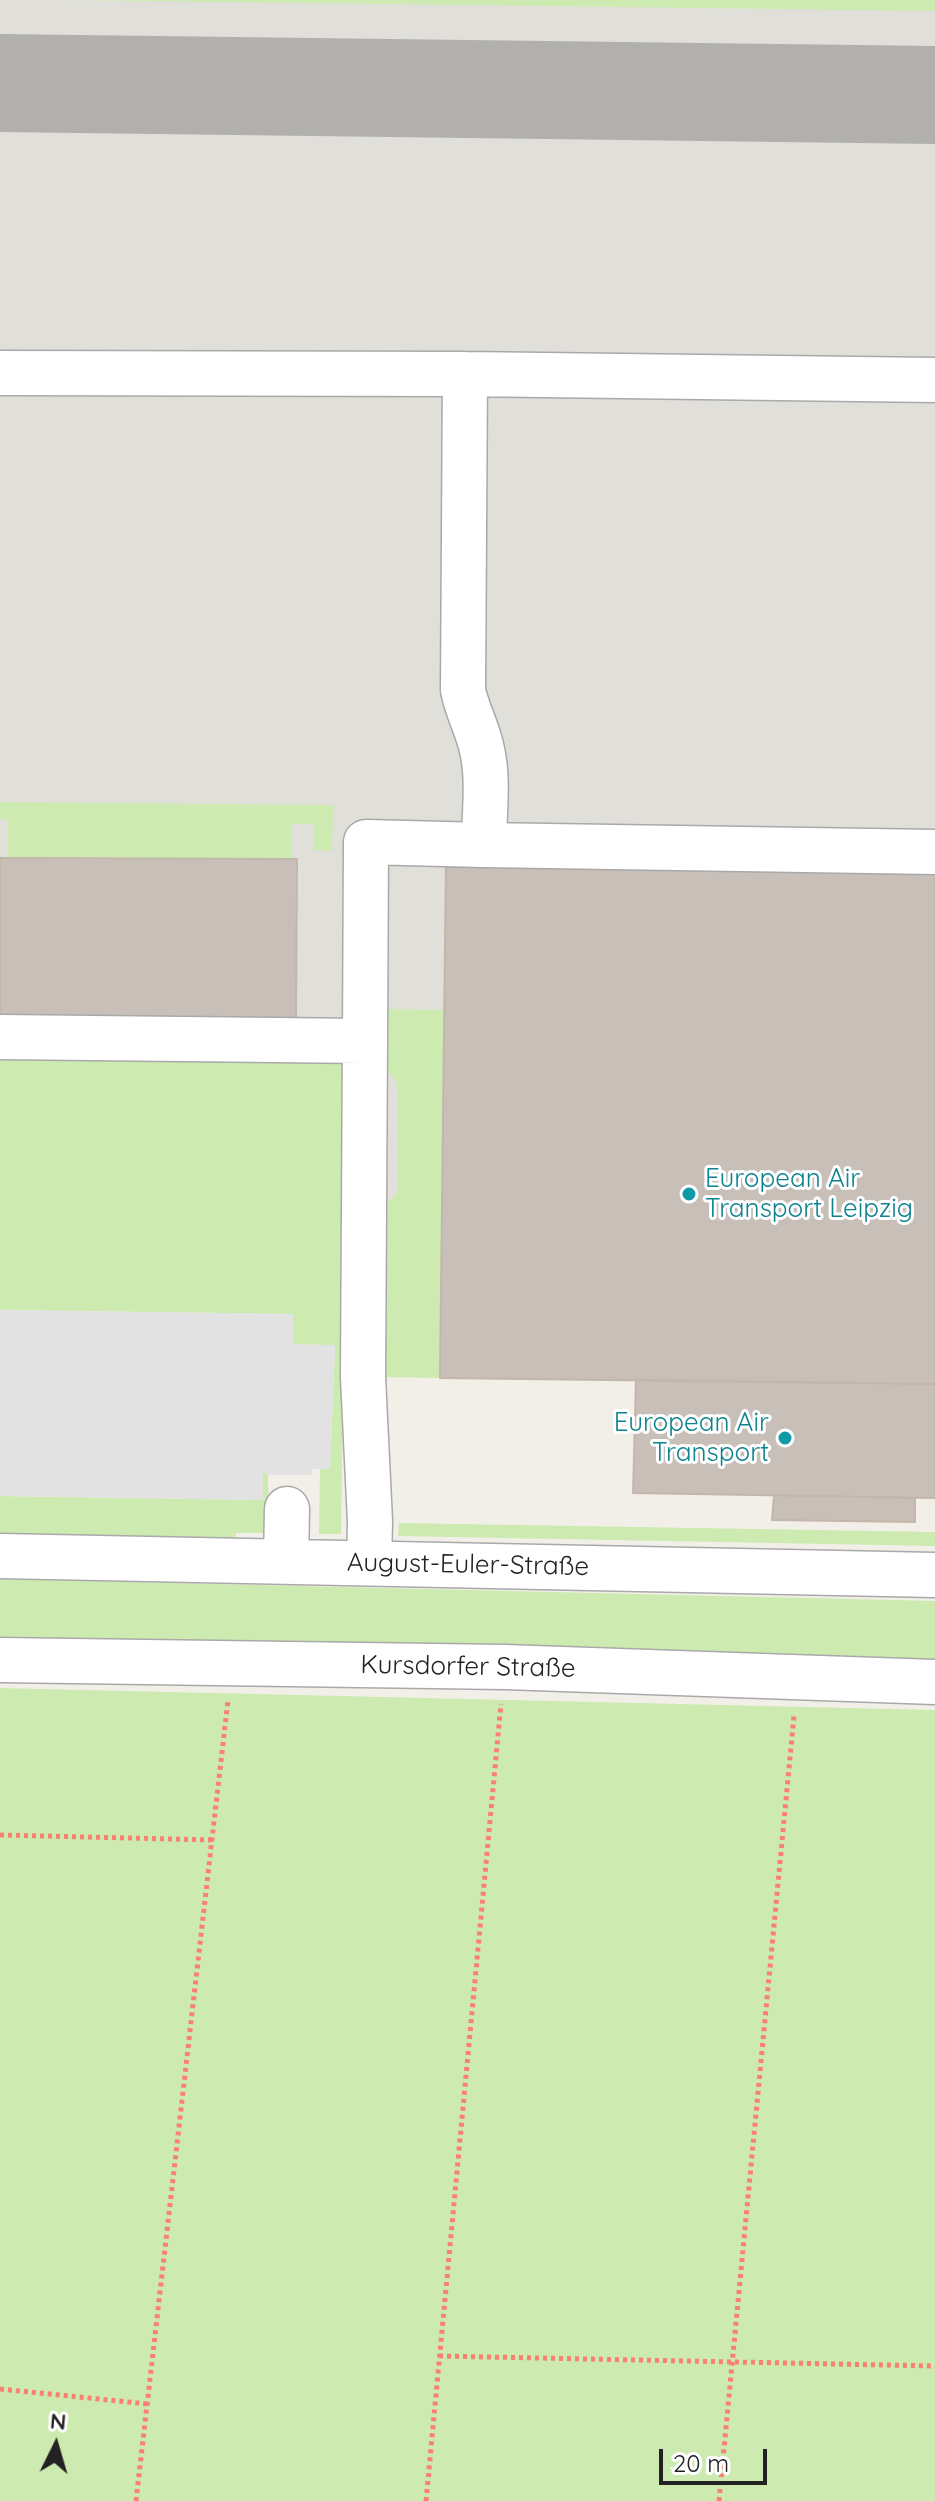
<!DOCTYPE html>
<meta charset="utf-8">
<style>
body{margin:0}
#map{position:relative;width:935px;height:2501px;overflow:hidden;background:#f2efe9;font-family:Quicksand,sans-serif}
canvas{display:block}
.north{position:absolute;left:16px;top:2405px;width:80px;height:80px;-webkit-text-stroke:6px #fff;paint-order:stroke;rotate:5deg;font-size:22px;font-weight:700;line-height:32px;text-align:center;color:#222}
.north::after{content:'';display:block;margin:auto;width:28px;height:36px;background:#222;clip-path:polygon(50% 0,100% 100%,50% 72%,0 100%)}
.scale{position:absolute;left:659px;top:2449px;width:108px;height:36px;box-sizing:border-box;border:4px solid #222;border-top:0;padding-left:10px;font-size:24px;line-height:28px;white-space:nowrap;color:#222;-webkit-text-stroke:6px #fff;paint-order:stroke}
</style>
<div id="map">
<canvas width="935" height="2501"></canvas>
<div class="north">N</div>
<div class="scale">20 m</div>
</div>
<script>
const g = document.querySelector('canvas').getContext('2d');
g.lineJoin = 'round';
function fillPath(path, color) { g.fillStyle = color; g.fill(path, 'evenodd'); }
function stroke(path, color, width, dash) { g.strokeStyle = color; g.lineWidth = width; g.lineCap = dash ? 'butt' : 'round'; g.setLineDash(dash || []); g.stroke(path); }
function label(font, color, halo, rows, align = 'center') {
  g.font = font + ' Quicksand,sans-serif'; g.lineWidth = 6; g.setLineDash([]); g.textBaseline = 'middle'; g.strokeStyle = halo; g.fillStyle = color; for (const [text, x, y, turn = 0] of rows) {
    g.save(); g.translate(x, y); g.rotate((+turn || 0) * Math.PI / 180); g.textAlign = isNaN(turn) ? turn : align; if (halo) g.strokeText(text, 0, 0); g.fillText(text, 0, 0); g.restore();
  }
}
fillPath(new Path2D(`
 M0,0h935v1498l-302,-5 3,-113 -293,-4v-89l-343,-14z`), '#e1dfda');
fillPath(new Path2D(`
 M66,0h869v11z
 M0,802l333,3 -1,46 -19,-1 1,-26h-22l-1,35 -283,-1v-38l-8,-1z
 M381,1009l63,1 -4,368 -63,-1 2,-165 18,-19 1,-109 -17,-21z
 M0,1048l324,3 24,20 -7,463h-22l1,-65h10l5,-123 -43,-2v-30l-292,-4z
 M263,1470l5,5 1,58h-33l-1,7 -235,-4v-40l263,4z
 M399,1523l536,9v14l-537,-10z
 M0,1579l935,22v61l-935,-14z
 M0,1688l935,22v791h-935z`), '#cdebb0');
fillPath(new Path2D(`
 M0,1310l293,4v30l42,1 -5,124h-18v6h-44l-5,-4v29l-263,-4z`), '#e2e2e2');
stroke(new Path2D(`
 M0,83l935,12`), '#b1b0ac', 98);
const building = new Path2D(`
 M0,858l297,1 -1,163 -296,-2z
 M446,861l489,6v517l-495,-6z
 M636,1380l299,4v114l-302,-5z
 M774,1495l141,3v24l-143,-2z`);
fillPath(building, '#c7bfb8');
stroke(building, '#c4b6ab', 2);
const minor = new Path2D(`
 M0,373l465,1 470,6
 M465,374l-2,316c4,21 15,39 19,60 7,30 2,64 2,95l451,7
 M0,1037l365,4 -2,336 7,145 -1,41
 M365,1041l1,-199 118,3
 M0,1556l935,19
 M286,1561l1,-52
 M0,1660l505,7 430,15`);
stroke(minor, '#a9a9a9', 47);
stroke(new Path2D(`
 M0,1835l214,5
 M439,2356l496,10
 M0,2389l148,15
 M136,2501l92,-801
 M426,2501l75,-797
 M719,2501l75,-785`), '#fa8072', 5, [4, 4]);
stroke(minor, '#fff', 44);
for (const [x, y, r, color] of [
 [689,1194,8,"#0f9aa8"],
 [785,1438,8,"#0f9aa8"]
]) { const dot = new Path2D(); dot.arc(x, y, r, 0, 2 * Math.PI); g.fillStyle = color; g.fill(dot); stroke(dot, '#fff', 3); }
label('26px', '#0d838f', '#fff', [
 ["European Air",705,1179],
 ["Transport Leipzig",705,1209],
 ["European Air",769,1423,"right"],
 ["Transport",769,1453,"right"]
], 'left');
label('26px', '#222', '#fff', [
 ["August-Euler-Straße",468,1565,1],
 ["Kursdorfer Straße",468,1667,1]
]);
</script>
